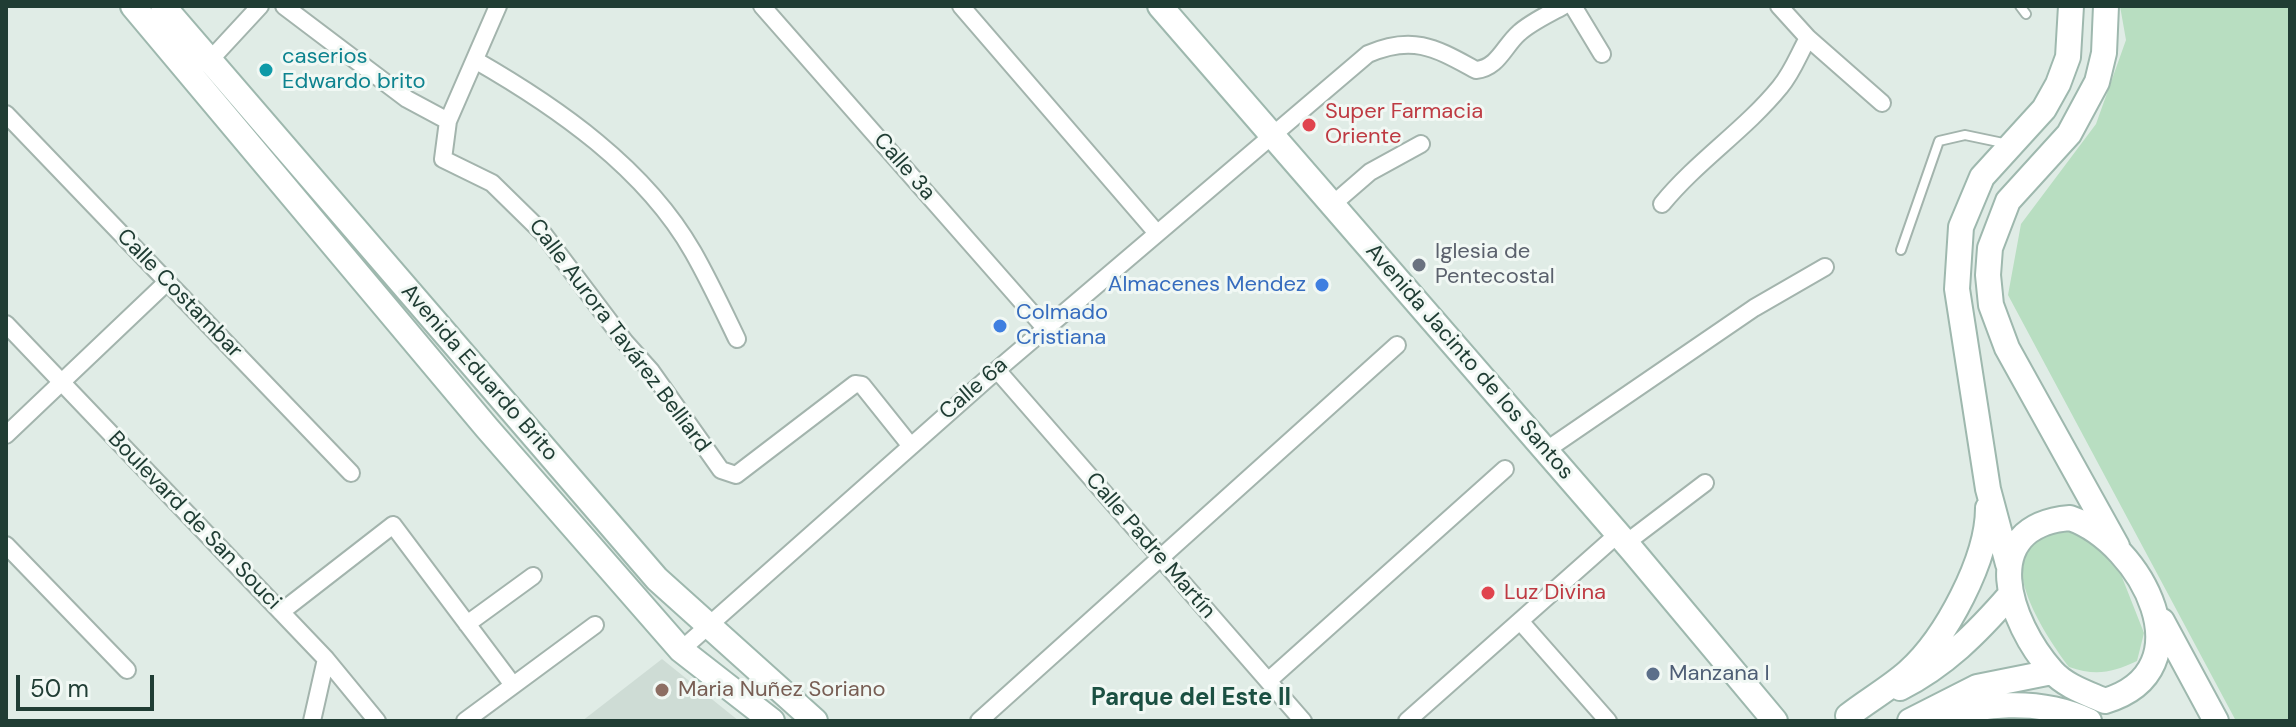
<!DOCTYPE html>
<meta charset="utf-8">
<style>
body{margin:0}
#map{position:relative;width:2296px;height:727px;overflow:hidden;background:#e0ece6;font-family:"DM Sans",sans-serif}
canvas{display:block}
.frame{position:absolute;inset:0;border:8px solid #203d34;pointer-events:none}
.scale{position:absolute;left:16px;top:675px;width:138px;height:36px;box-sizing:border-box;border:4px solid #203d34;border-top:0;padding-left:10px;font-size:24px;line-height:28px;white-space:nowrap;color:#203d34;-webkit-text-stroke:6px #f1f8f4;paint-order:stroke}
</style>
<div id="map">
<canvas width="2296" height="727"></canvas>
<div class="frame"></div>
<div class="scale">50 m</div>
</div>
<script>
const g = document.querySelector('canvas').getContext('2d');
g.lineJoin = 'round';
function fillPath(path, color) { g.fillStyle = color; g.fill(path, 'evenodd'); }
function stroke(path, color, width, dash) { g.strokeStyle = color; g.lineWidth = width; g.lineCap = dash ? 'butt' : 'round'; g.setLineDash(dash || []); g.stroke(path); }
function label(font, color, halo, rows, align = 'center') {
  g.font = font + ' "DM Sans",sans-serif'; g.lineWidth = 6; g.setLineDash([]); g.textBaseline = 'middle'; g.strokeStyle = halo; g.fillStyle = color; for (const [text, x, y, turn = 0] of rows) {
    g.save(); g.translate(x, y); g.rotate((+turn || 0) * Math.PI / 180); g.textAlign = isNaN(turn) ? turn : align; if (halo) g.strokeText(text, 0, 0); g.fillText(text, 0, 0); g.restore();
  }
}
fillPath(new Path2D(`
 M662,659l77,62h-157z`), '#cedcd5');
fillPath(new Path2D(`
 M2120,6h170v715h-54l-228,-426 13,-71 75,-100 30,-84z
 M2083,529l35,38 26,66 -7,28c-25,12 -42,15 -68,6 -20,-27 -80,-112 -24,-134 11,-4 26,-3 38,-4z`), '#b8dec1');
const lane = new Path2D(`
 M2020,6l6,8
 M1901,250l38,-109 26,-6 43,9`);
const street = new Path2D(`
 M284,6l123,93 41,22
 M498,6l-50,115 -5,38 49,24 50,49 83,110 26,29 70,99 15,5 119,-91 7,1 48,60
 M762,6l283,322
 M961,6l195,226
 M1573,6l29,48
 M1779,6l29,32 74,65
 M210,60l50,-54
 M475,60c82,47 170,108 218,192 16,28 30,58 44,87
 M6,114l345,359
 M1333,204l37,-32 51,-28
 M1662,204c35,-43 83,-74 118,-117 12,-14 19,-33 28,-49
 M6,324l320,335 51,62
 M997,370l306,351
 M6,435l161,-153
 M1545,451l209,-143 71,-41
 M1626,543l79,-60
 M6,545l121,125
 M281,612l112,-87 120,160
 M1520,621l88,100
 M467,624l66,-48
 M681,650l316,-280 371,-316c46,-20 69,-5 108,16 22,-2 28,-24 43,-37 12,-11 30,-19 44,-27
 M1268,681l237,-212
 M312,721l14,-62
 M465,721l130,-96
 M979,721l418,-376
 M1407,721l211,-187`);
const secondary = new Path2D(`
 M133,6l354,422 194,222 91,71
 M163,6l494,573 158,142
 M1160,6l472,544 143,171
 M2106,6l-2,47 -7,29 -28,52 -61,67 -18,47 -2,27 3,30 16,43 110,198
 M2070,518c72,25 138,152 35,183 -18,-8 -40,-15 -53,-30 -43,-48 -77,-145 18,-153z
 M2008,564l-20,-75 -31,-200 4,-62 21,-50 62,-68 14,-25 10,-27 3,-51
 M2162,621l54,100
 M1900,688c45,-23 77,-55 110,-93
 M1848,716c19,-15 42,-28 60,-44 38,-34 80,-113 80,-164
 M1910,721l67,-34 75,-15
 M1928,721c50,-18 111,-24 161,0`);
stroke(lane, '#a3b4ad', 12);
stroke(street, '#a3b4ad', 20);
stroke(secondary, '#9eb8ae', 28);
stroke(lane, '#fff', 8);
stroke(street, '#fff', 16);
stroke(secondary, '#fff', 24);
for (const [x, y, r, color] of [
 [266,70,8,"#0f9aa8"],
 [1309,125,8,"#e0444e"],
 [1419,265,8,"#6b7280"],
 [1322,285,8,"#3f7fe0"],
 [1000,326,8,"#3f7fe0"],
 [1488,593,8,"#e0444e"],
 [1653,674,8,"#5c6f8a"],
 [662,690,8,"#8d6e63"]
]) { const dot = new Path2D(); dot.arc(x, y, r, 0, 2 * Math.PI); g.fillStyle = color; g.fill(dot); stroke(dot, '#f1f8f4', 3); }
label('22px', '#0d838f', '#f1f8f4', [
 ["caserios",282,57],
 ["Edwardo brito",282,82]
], 'left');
label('22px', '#be3a42', '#f1f8f4', [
 ["Super Farmacia",1325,112],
 ["Oriente",1325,137],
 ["Luz Divina",1504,593]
], 'left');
label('22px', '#203d34', '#f1f8f4', [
 ["Calle 3a",904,167,49],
 ["Calle Costambar",179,294,46],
 ["Calle Aurora Tavárez Belliard",619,336,53],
 ["Avenida Jacinto de los Santos",1469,362,49],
 ["Avenida Eduardo Brito",479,373,49],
 ["Calle 6a",974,389,-41],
 ["Boulevard de San Souci",194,521,46],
 ["Calle Padre Martín",1150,546,49]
]);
label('22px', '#5b616d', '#f1f8f4', [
 ["Iglesia de",1435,252],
 ["Pentecostal",1435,277]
], 'left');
label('22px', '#366cbe', '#f1f8f4', [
 ["Almacenes Mendez",1306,285],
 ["Colmado",1016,313,"left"],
 ["Cristiana",1016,338,"left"]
], 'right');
label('22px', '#4e5e75', '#f1f8f4', [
 ["Manzana I",1669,674]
], 'left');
label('22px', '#785e54', '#f1f8f4', [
 ["Maria Nuñez Soriano",678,690]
], 'left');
label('bold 24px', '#1b5042', '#f1f8f4', [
 ["Parque del Este II",1191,699]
]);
</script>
